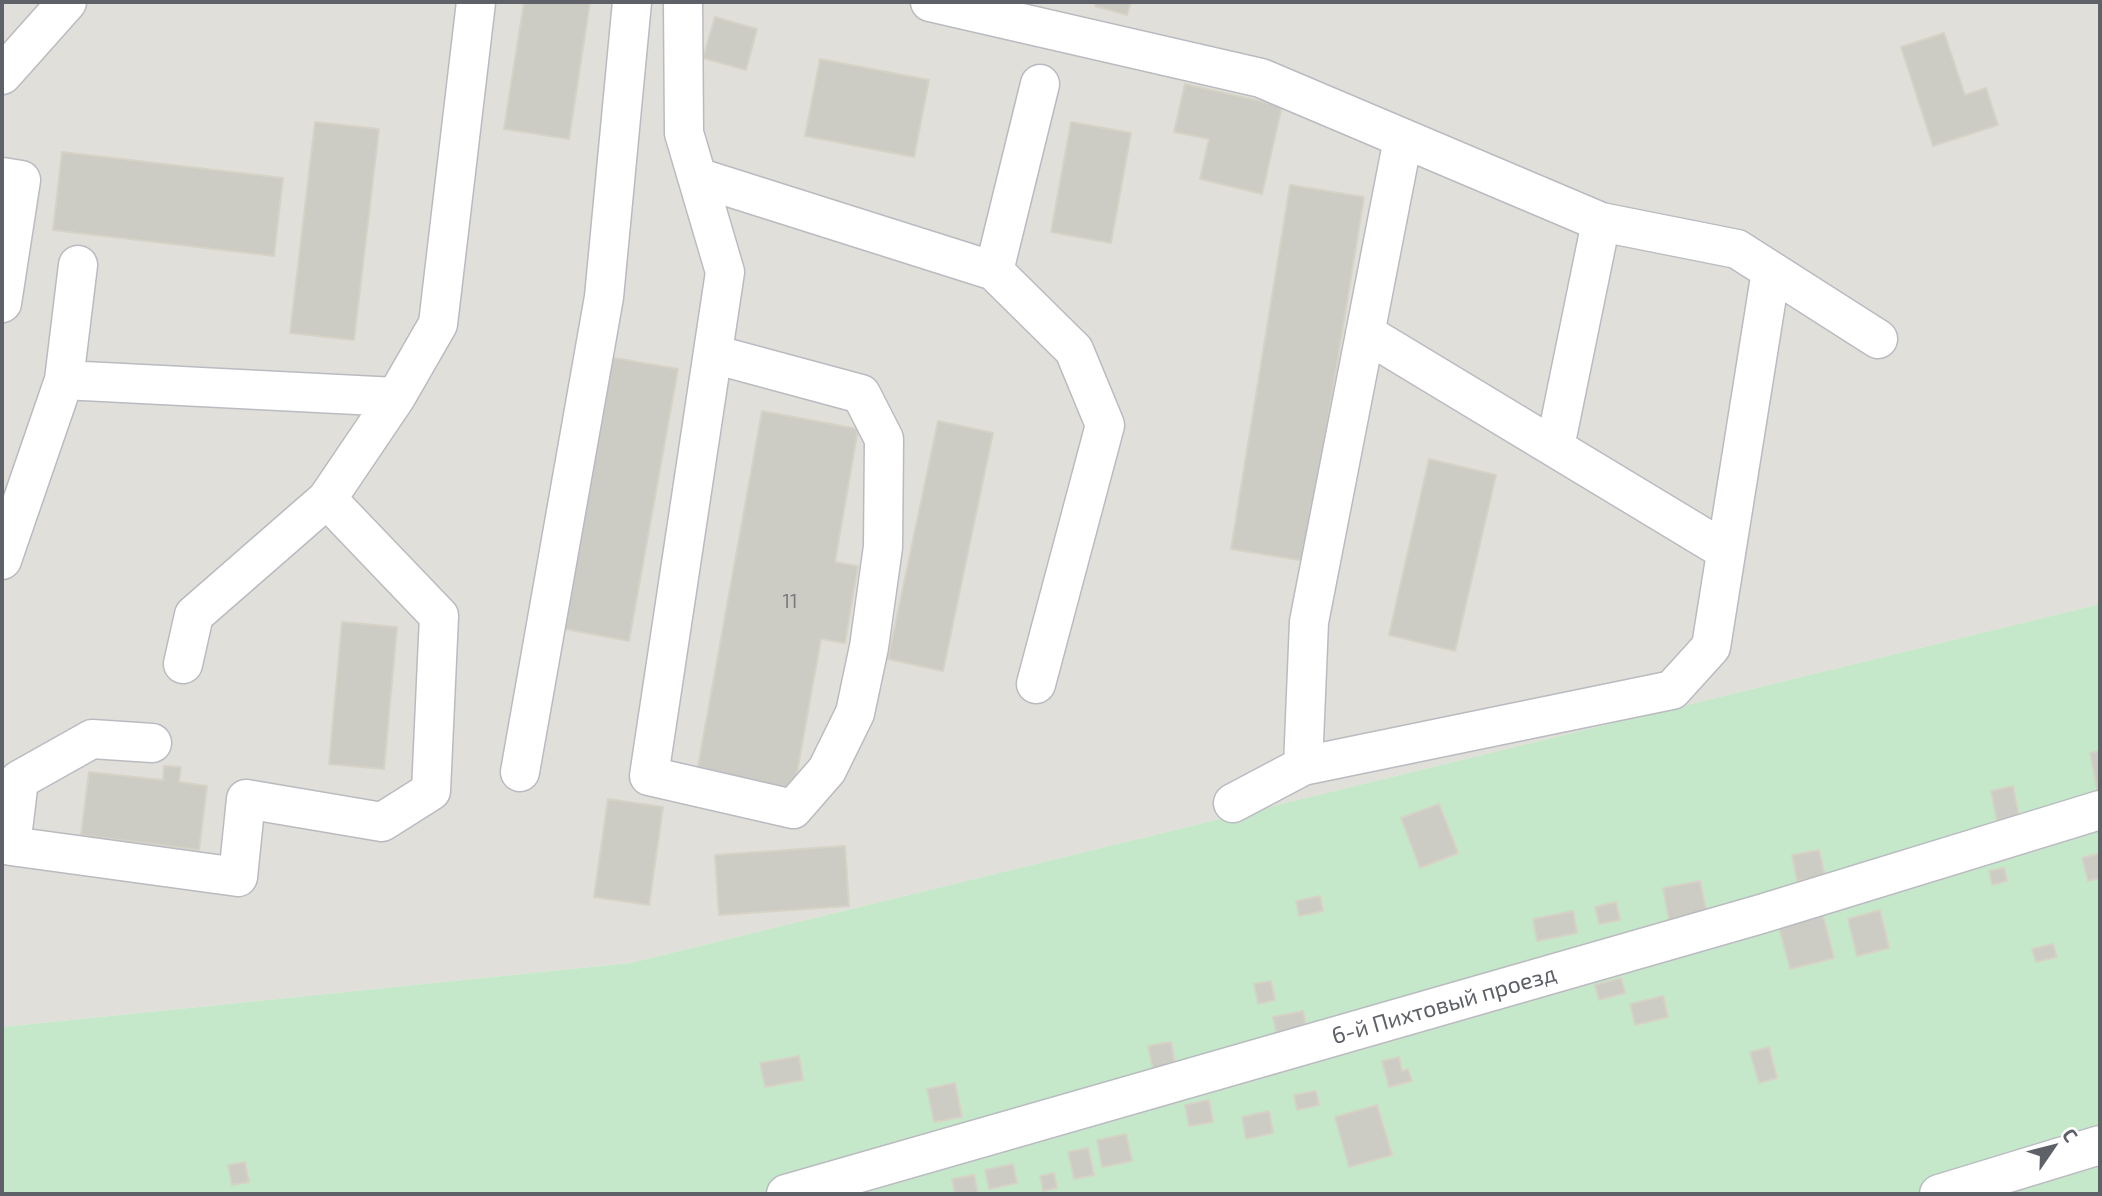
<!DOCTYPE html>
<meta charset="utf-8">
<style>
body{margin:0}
#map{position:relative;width:2102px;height:1196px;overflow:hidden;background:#f1f0e8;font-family:"Exo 2",sans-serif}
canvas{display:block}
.frame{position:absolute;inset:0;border:4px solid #5f6168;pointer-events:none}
.north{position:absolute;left:2018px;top:1112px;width:70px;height:70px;-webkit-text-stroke:5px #fff;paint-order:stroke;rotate:55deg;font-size:19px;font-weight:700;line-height:28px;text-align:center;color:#5f6168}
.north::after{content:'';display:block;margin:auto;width:24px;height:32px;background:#5f6168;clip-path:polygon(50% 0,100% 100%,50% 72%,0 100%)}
</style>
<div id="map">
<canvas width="2102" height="1196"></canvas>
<div class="frame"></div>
<div class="north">С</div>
</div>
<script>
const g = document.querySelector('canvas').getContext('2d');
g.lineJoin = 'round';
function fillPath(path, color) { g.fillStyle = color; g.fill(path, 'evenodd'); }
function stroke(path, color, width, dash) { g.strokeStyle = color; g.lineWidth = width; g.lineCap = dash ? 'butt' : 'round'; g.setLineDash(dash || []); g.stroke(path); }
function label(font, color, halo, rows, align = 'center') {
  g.font = font + ' "Exo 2",sans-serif'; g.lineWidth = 6; g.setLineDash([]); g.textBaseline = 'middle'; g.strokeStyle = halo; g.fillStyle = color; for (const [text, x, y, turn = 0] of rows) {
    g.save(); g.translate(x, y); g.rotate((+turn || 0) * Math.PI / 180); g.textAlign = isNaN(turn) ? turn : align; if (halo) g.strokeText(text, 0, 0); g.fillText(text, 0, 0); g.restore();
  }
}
fillPath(new Path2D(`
 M2,2h2098v602l-1470,359 -628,64z`), '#e0dfda');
fillPath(new Path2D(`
 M2100,604v590h-2098v-167l628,-64z`), '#c5e8ca');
const building = new Path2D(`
 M524,2h66l-21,137 -65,-10z
 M1096,2h35l-4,13 -32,-9z
 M715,17l42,12 -11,41 -43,-12z
 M1944,33l21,62 21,-7 12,37 -65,21 -32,-99z
 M820,59l109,21 -15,77 -109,-21z
 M1185,84l97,22 -20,88 -62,-15 9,-40 -35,-7z
 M315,122l64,7 -25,211 -64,-7z
 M1071,122l60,11 -20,110 -60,-11z
 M62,152l221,26 -9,78 -221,-26z
 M1290,185l74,12 -59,364 -74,-12z
 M609,357l69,12 -49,272 -69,-13z
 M762,411l96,18 -23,133 23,4 -13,77 -24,-4 -27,150 -97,-17z
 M938,421l55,12 -50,238 -55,-12z
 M1429,459l67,16 -41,176 -66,-16z
 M342,622l55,5 -13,142 -55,-5z
 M2100,751v43h-2l-8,-41z
 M164,766l17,1 -2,15 28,4 -8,64 -118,-15 8,-63 74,8z
 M2013,786l7,35 -22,5 -7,-35z
 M608,799l55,8 -14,98 -55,-8z
 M1439,804l19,49 -38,15 -19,-50z
 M845,846l4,60 -130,9 -4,-60z
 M1819,850l6,26 -28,5 -5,-26z
 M2100,853v25l-12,3 -6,-23z
 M2004,868l3,13 -15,4 -3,-14z
 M1700,881l8,37 -38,8 -7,-38z
 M1320,896l3,15 -24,5 -3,-15z
 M1616,902l4,18 -21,4 -4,-17z
 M1880,910l9,38 -32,8 -9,-37z
 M1573,911l4,22 -40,8 -4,-22z
 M1822,912l12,46 -44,11 -12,-45z
 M2053,944l4,13 -21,5 -4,-13z
 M1621,978l4,15 -26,7 -4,-15z
 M1271,981l4,19 -17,4 -4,-20z
 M1663,996l5,21 -33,8 -5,-21z
 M1303,1011l5,25 -30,6 -5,-25z
 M1171,1042l6,32 -22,5 -7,-33z
 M1769,1047l8,31 -18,5 -9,-31z
 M799,1056l4,24 -38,7 -5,-24z
 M1399,1057l3,14 6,-2 4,12 -23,6 -7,-26z
 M955,1083l7,34 -28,5 -7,-33z
 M1316,1091l3,14 -22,5 -3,-15z
 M1209,1100l4,22 -24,4 -4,-21z
 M1377,1105l15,50 -43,12 -14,-50z
 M1269,1111l4,22 -27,6 -4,-22z
 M1126,1134l6,27 -30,6 -5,-27z
 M1088,1148l6,27 -20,4 -6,-27z
 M245,1162l4,20 -17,3 -4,-20z
 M1013,1164l4,19 -28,6 -4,-19z
 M1054,1173l3,15 -14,3 -3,-15z
 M974,1175l4,19h-23l-3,-15z`);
fillPath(building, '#cccbc4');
stroke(building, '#d6d3c6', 2);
const minor = new Path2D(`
 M683,2l1,131 41,139 -76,504 144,33 34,-39 28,-57 14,-66 14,-100 1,-108 -23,-45 -148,-40
 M930,2l331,76 340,144 136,27 141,90
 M2,75l65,-73
 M2,177l19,3 -19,123
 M697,177l297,94 46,-187
 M994,271l80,79 31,75 -69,259
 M1365,333l361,218
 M64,380l14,-115
 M1555,447l46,-225
 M327,499l69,-102 42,-73 38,-322
 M2,560l62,-180 332,17
 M152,743l-60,-4 -73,41 -8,66 227,31 8,-78 136,23 49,-31 8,-175 -112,-117 -133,116 -11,49
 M1303,766l369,-76 39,-43 60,-376
 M520,772l84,-475 28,-295
 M1233,803l70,-37 6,-144 94,-483
 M786,1194l975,-280 339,-104
 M1939,1194l161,-49`);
stroke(minor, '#babbc1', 41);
stroke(minor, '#fff', 38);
label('19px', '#7a7c7f', null, [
 ["11",790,602]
]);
label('23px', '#5f6168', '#fff', [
 ["6-й Пихтовый проезд",1444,1005,-16]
]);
</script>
